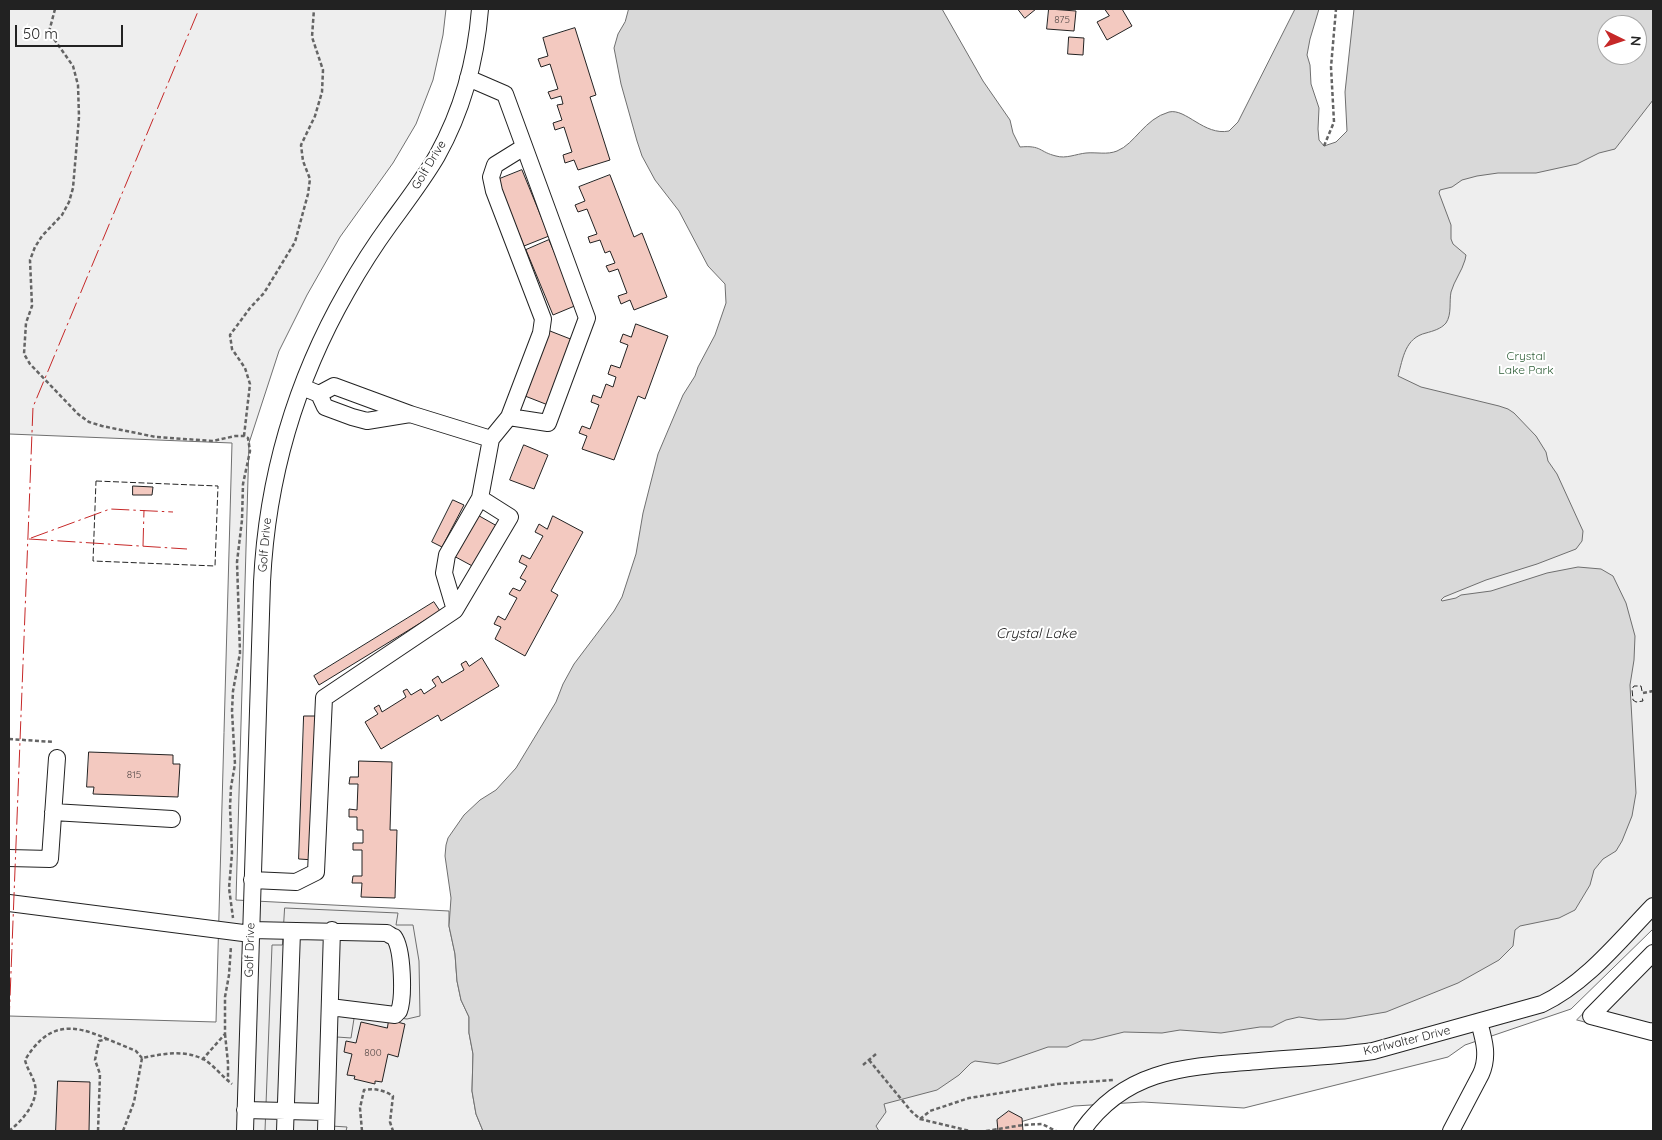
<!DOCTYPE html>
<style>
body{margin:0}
#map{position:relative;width:1662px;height:1140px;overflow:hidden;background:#fff;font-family:Quicksand,sans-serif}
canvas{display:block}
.frame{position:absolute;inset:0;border:10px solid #222;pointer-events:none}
.north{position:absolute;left:1597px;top:15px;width:50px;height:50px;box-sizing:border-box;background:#fff;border:1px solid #a7a7a7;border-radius:50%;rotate:94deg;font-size:14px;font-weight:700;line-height:20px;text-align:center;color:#222}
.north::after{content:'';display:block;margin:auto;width:18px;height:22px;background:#c62828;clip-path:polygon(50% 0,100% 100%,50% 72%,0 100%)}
.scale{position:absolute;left:15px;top:25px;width:108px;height:22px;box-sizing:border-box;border:2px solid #222;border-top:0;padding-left:6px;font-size:15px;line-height:18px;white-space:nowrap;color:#222;-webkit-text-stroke:4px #fff;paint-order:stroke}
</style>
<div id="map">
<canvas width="1662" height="1140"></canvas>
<div class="frame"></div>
<div class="north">N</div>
<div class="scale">50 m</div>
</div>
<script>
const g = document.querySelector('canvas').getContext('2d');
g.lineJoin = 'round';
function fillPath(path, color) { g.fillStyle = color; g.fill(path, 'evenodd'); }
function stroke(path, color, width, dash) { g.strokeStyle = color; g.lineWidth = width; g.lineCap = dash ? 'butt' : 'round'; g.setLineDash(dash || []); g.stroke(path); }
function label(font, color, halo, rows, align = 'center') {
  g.font = font + ' Quicksand,sans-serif'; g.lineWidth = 4; g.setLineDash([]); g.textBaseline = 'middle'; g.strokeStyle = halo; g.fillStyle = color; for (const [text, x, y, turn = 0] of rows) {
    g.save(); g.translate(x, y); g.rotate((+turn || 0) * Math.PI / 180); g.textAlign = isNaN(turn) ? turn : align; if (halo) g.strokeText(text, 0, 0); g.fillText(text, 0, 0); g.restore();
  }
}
const green = new Path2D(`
 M9,9h437l-3,26 -10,45 -17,44 -23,39 -53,74 -33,58 -28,56 -30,92 -13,457 213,11v15l6,28 2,27 4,19 8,17v16l4,21 -1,37 4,23 7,17h-474v-115l207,6 16,-579 -223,-9z
 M1443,9l164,46h30l16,-18v892l-82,80 -106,36 -17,12 -204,51 -101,-6 -69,4 -84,25h-125l10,-33 549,-482 -56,-221z`);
fillPath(green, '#eee');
stroke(green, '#6f6f6f', 1);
const parking = new Path2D(`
 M285,908l113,5 -2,12h17l6,36 1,55 -13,3 -52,-7 -4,26 -14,-1 -6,89 16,1 -1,4h-81l7,-186h10z
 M1653,944v96l-76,-20z`);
fillPath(parking, '#ededed');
stroke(parking, '#6f6f6f', 1);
const water = new Path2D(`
 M629,9h313l41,72 27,39 3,13 7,14c22,-2 19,5 36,9 10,3 20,-2 30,-3 11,-1 21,2 31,-2 18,-7 27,-32 52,-39 17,-4 35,24 60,19l9,-9 57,-113h24l-9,30 -3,16 3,10 1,19 8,24 -1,21 1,11 5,6 12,-4 11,-11 -2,-39 9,-83h299v91l-38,49 -16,4 -22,11 -41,9h-38l-21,3 -15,4 -10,7 -12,3 -1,3 12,32v14l2,5 13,11 -1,5c-3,11 -11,21 -14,32 -2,10 1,22 -5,31 -5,6 -13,8 -20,10 -21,5 -23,25 -28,43l23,11 78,19 9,3 6,4 22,23 10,16 2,9 9,13 26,57 -1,10 -6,8 -39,15 -51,16 -42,17 -3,3 1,1 14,-3 5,-3 30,-4 56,-18 31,-6 23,2 12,7 13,27 9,33 -1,24 -4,25 6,108 -4,23 -10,25 -6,10 -13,8 -9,11 -4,15 -15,25 -16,8 -39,8 -5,4 -2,16 -14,14 -41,23 -72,29 -41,7 -26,1 -20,-3 -13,3 -14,7h-12l-39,6 -41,-3 -18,3 -38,-1 -32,8h-9l-16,7h-19l-43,15 -7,2 -23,-3 -4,2 -12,12 -22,15 -53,14 2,8 -10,14 3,5h-396l-7,-17 -4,-23 1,-37 -4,-21v-16l-8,-17 -4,-19 -2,-27 -6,-28 2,-28 -6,-42 1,-11 2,-7 16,-23 16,-15 16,-10 20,-22 40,-66 7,-18 11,-20 40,-53 8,-14 14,-43 7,-41 15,-59 25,-59 12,-19 3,-9 17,-32 11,-32 -1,-19 -17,-18 -29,-55 -24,-31 -13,-24 -5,-15 -16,-57 -7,-36 4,-14 7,-12zM1607,25h30v30h-30z`);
fillPath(water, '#d9d9d9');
stroke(water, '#6f6f6f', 1);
const building = new Path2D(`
 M1018,9h18l-11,9z
 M1049,9l27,2 -2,20 -27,-2z
 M1105,9h17l10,17 -25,14 -10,-18 12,-6z
 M575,28l21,67 -6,2 20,63 -32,10 -4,-10 -9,3 -2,-8 9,-3 -8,-25 -9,3 -2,-7 9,-3 -5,-15 6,-1 -2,-8 -10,3 -3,-7 10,-3 -8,-25 -9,3 -3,-8 10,-3 -5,-18z
 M1069,37l15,1 -1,17 -15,-1z
 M522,170l27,66 -25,10 -27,-66z
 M610,175l24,62 8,-4 25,64 -33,13 -4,-10 -9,4 -3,-8 9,-3 -9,-24 -9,3 -3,-6 9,-3 -5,-12 -5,2 -5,-13 -10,3 -2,-6 9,-3 -10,-25 -9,3 -3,-7 10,-4 -6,-14z
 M549,240l28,65 -24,10 -27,-65z
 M636,324l32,12 -23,63 -7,-3 -24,64 -32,-11 5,-13 -8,-3 3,-7 8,3 9,-24 -8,-3 2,-7 8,3 5,-14 7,3 3,-10 -8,-3 3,-9 9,3 8,-23 -8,-3 3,-8 8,3z
 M550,331l23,9 -25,65 -23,-9z
 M524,445l24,10 -14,34 -24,-9z
 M133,486l20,1 -1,8h-19z
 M453,500l11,5 -22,42 -10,-5z
 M474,513l23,13 -21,42 -24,-13z
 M553,516l30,16 -32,59 7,4 -33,61 -30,-17 6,-12 -7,-3 4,-8 7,4 12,-22 -8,-4 4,-6 7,3 6,-10 -6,-3 7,-12 -8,-4 3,-7 8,4 13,-23 -8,-4 4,-8 8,5z
 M434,602l6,9 -121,74 -5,-9z
 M482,658l17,28 -58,35 -3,-6 -57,34 -16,-27 13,-8 -4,-6 5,-3 3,7 24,-15 -3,-6 4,-2 4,6 10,-6 3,5 12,-8 -4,-6 6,-4 4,7 22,-13 -3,-6 5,-3 3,5z
 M304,716h15l-5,144 -15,-1z
 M89,752l84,3v9h7l-2,33 -85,-3 1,-7h-7z
 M359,761l33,1 -2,68h7l-2,68 -34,-1 1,-14h-10l1,-7h9v-26h-9v-7h10v-13h-6v-13h-8v-8l8,1 1,-26h-9l1,-7h8z
 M389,1020l16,4 -7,33 -10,-3 -6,28 -7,-1v3l-21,-5 1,-3 -8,-1 5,-21 -8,-2 2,-11 10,2 5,-21 26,6z
 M58,1081l32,1 -1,49h-33z
 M1009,1111l13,7 1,13h-25l-1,-11z`);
fillPath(building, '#f3c9c0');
stroke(building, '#222', 1);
const minor = new Path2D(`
 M302,387l17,7 6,13 27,10 15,4 43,-7 -76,-28 -15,8
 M410,414l81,25
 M509,417l32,-84 2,-14 -49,-128 -3,-14 4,-12 29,-18
 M455,610l-11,-37 3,-18 33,-57
 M53,812l119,7
 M9,858l41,1 7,-101
 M252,880l44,2 20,-10 8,-174 131,-88 55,-93 -30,-19 11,-59 18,-22 39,6 39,-105 -82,-224 -37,-16
 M9,903l242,31
 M251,930l136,3c1,1 6,4 7,4 9,12 10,61 5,74l-4,4 -65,-8
 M1653,953l-62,63 61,16 1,-1
 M245,1110l81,2
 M245,1131l17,-549c5,-103 34,-202 85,-291 13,-23 27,-45 43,-67 16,-22 33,-44 47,-68 25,-45 39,-96 43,-147
 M285,1131l7,-199
 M326,1131l6,-201
 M1082,1131c42,-60 99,-64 166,-69 41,-4 84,-5 125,-11l169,-47c44,-21 77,-63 111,-98
 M1451,1131l30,-57c8,-18 3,-34 -2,-52`);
stroke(minor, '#222', 18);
stroke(new Path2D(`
 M55,9l-6,23 24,34 5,19 1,32 -6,71 -4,14 -7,13 -20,21 -7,11 -5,13 2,46 -6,17 -2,31 6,10 48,50 11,8 13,4 54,11 57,4 22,-5h9l4,2 2,13 -7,33 -1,36 -5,42 3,91 -7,38 -1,20 3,53 -4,23 -1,20 2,46 -3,35 4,30
 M1324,146l10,-24 -3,-55 5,-58
 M244,436l6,-52 -5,-16 -13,-19 -2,-14 20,-27 14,-15 31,-51 13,-48 2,-15 -7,-18 -2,-16 14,-29 7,-24 1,-22 -11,-33 2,-28
 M1643,693l10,-2
 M9,739l45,3
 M225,1034l3,29v17
 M202,1060l23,-26v-37l4,-22 2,-29
 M869,1060l42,51 9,8 50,12
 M863,1065l13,-11
 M920,1119l10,-8 39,-13 88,-14 56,-4
 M9,1131c12,-9 30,-29 26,-46 -2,-9 -8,-16 -10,-25 22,-36 45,-38 82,-21
 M98,1131l2,-57 -5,-14 4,-19 8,-2 29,12 6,7
 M123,1131l11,-29 8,-44c21,-4 42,-9 63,2 9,6 18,17 27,24
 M362,1131l-2,-23 4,-18c11,-2 19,0 29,6l-3,26 3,9
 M986,1131l37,-6 19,-1 14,7`), '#646464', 2.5, [4, 2.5]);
stroke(minor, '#fff', 16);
stroke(new Path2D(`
 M96,481l122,5 -3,80 -122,-5z
 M1642,691l-1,-5h-7l-2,3 1,11 3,2 7,-1 -1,-4`), '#222', 1, [6, 2.5]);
stroke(new Path2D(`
 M31,538l79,-29 63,3
 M29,539l158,10
 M143,546l1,-36
 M9,1024l24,-617 166,-398`), '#c62828', 1, [18, 4, 2.5, 4]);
label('10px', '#564c4a', null, [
 ["875",1062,20],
 ["815",134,775],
 ["800",373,1053]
]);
label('12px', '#222', '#fff', [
 ["Golf Drive",429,165,-59],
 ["Golf Drive",265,545,-85],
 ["Golf Drive",250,950,-88],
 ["Karlwalter Drive",1407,1041,-14]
]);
label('12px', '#2f5e38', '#fff', [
 ["Crystal",1526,356],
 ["Lake Park",1526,370]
]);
label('italic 14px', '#222', '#fff', [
 ["Crystal Lake",1036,634]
]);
</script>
